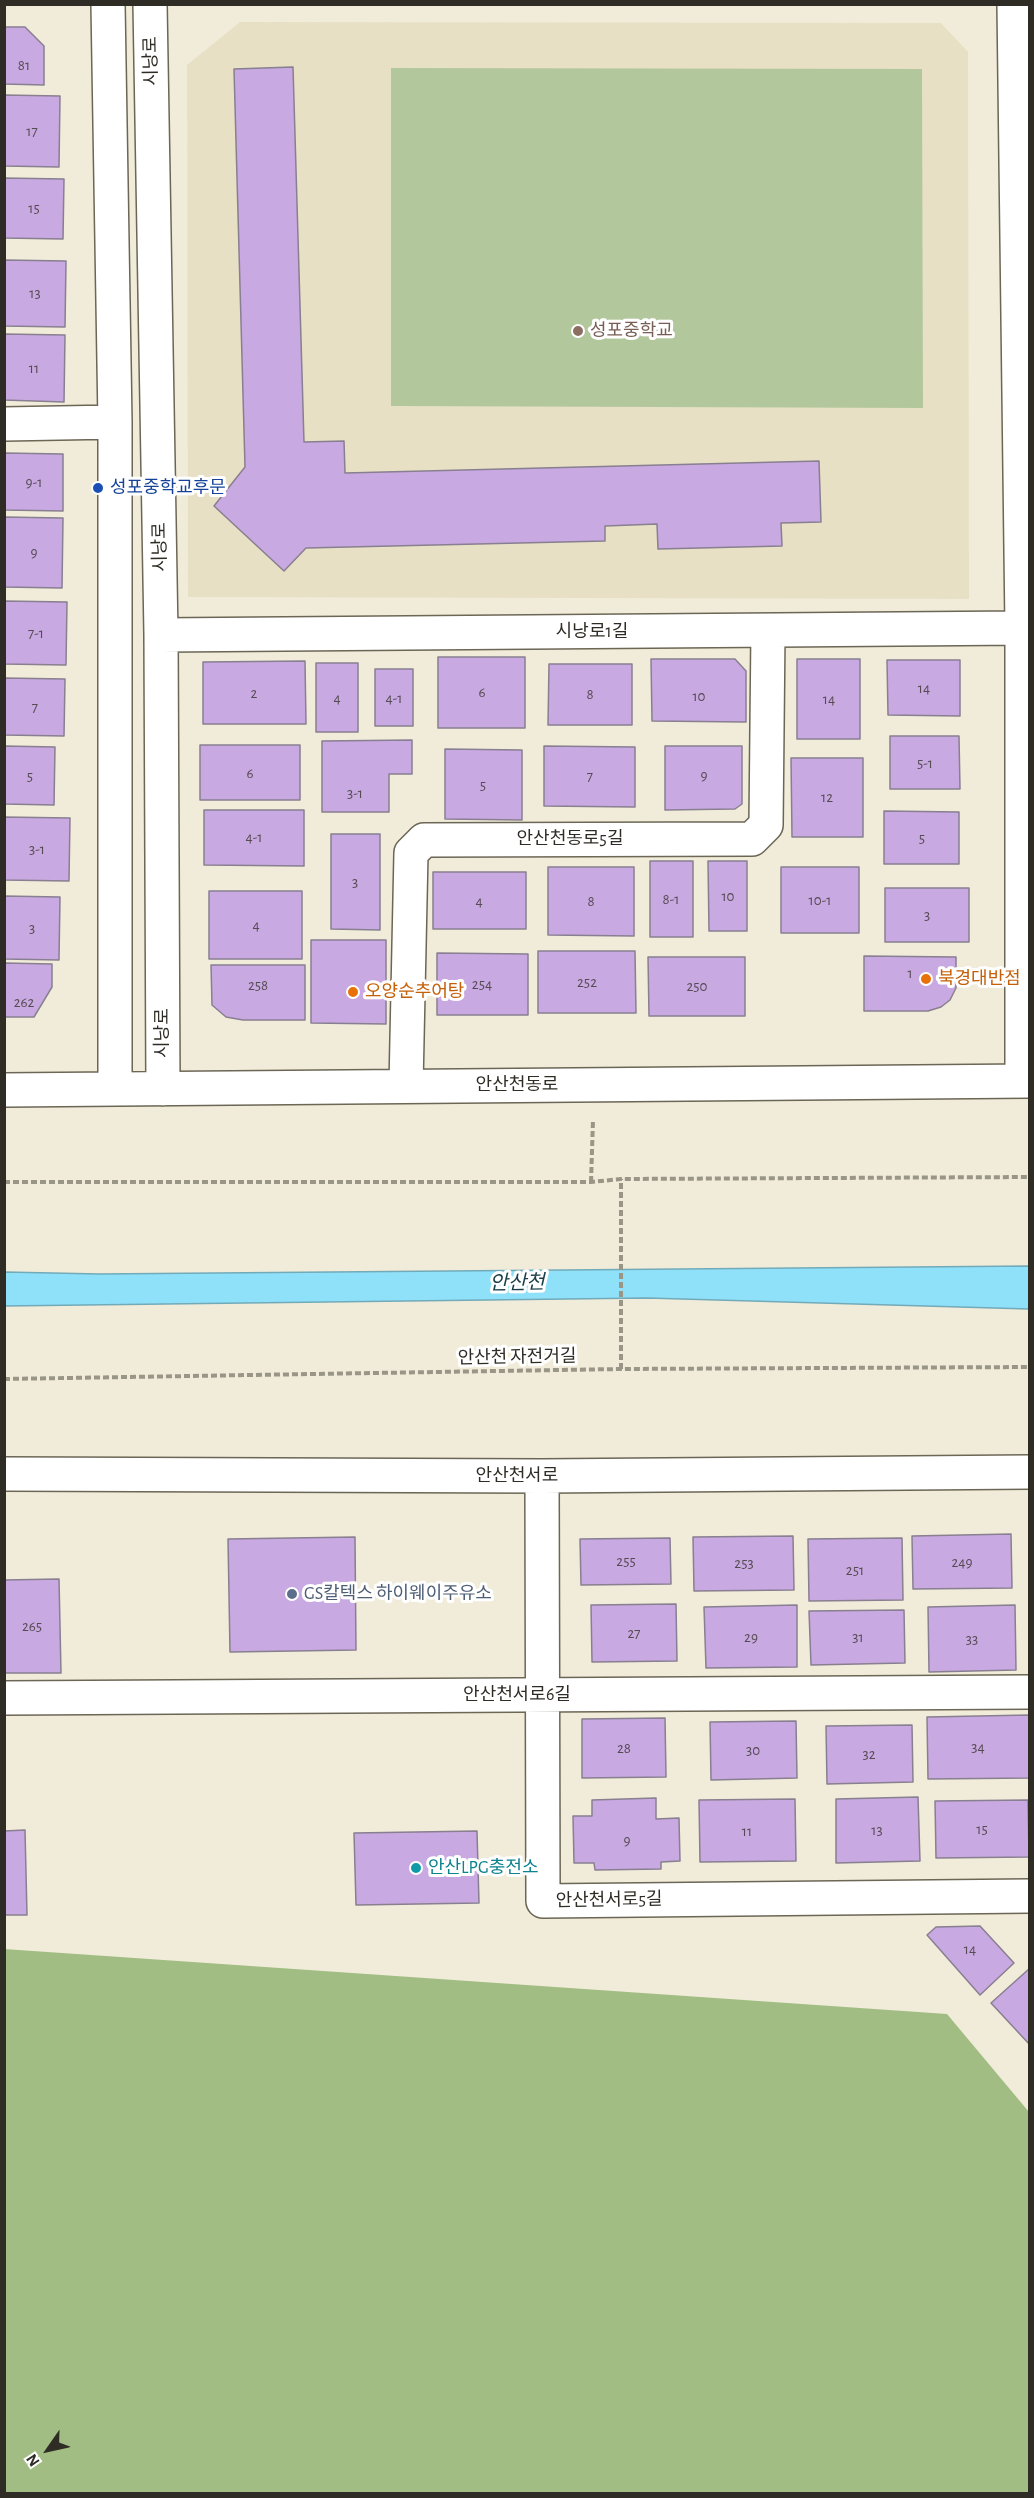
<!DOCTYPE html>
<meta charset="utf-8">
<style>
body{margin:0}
#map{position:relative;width:1034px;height:2498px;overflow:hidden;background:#f1ecd9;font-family:"Alegreya Sans",sans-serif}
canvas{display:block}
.frame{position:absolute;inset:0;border:6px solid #2e2c24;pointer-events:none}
.north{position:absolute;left:18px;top:2420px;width:60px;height:60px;-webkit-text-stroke:4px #fff;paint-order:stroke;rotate:236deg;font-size:16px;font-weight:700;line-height:24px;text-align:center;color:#2e2c24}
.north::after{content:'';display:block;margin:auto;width:21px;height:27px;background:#2e2c24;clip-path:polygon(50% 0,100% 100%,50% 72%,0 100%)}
</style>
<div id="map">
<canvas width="1034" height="2498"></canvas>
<div class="frame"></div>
<div class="north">N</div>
</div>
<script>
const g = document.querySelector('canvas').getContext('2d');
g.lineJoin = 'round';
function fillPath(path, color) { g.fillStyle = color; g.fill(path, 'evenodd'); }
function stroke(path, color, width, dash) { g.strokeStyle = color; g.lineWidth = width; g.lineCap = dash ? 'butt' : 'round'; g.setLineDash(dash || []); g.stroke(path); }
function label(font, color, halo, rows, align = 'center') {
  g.font = font + ' "Alegreya Sans","Noto Sans KR",sans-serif'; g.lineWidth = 6; g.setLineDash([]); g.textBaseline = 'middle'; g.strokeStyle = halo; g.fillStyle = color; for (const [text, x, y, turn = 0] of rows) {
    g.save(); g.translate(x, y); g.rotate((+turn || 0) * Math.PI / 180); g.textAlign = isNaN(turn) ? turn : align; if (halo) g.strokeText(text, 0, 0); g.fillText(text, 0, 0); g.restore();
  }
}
fillPath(new Path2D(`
 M240,22l701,1 27,29 1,547 -781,-2 -1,-532z`), '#e7e0c5');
fillPath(new Path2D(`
 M391,68l531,1 1,339 -532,-2z`), '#b3c79d');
fillPath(new Path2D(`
 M4,1949l943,65 82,98v381h-1024z`), '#a2bd83');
const water = new Path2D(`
 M1029,1266v43l-382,-11 -643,8 1,-34 94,2z`);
fillPath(water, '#8fe0f9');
stroke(water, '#72aab9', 1.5);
const building = new Path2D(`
 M4,27h21l19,19v39l-40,-1z
 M293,67l11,375 40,-1 1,32 474,-12 2,61 -40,1 1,23 -124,3 -1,-25 -52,2v15l-299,7 -22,23 -70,-65 31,-39 -11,-398z
 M4,95l56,1 -1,71 -55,-1z
 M4,178l60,1 -1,60 -59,-1z
 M4,260l62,1 -1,66 -61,-1z
 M4,334l61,1 -1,67 -60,-2z
 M4,453l59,1v57l-59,-1z
 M4,517l59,1 -1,70 -58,-1z
 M4,601l63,1 -1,63 -62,-1z
 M438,657h87v71h-87z
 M651,659h84l11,12v51l-94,-1z
 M797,659h63v80h-63z
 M887,660h73v56l-72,-1z
 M305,661l1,63h-103v-62z
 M316,663h42v69h-42z
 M549,664h83v61h-84z
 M375,669h38v57h-38z
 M4,678l61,1 -1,57 -60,-1z
 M890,736h69l1,53h-70z
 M412,740v34h-23v38h-67v-71z
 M200,745h100v55h-100z
 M4,746l51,1 -1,58 -50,-1z
 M544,746l91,1v60l-91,-1z
 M665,746h77v58l-7,5 -70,1z
 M445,749l77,1v70l-77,-1z
 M791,758h72v79h-71z
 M204,810h100v56l-100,-1z
 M884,811l75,1v52h-75z
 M4,817l66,1 -1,63 -65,-1z
 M331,834h49v96l-49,-1z
 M650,861h43v76h-43z
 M708,861h39v70h-38z
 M548,867h86v69l-86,-1z
 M781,867h78v66h-78z
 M433,872h93v57h-93z
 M885,888h84v54h-84z
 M209,891h93v68h-93z
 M4,896l56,1 -1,63 -55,-1z
 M311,940h75v84l-75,-1z
 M538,951h97l1,62h-98z
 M437,953l91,1v61h-91z
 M864,956l92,1v31l-6,12 -9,7 -13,4h-64z
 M648,957h97v59h-96z
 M4,963l48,1v23l-18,30h-30z
 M211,965h94v55h-62l-17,-3 -14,-12z
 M1011,1534l1,54 -99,1 -1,-53z
 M793,1536l1,54 -100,1 -1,-54z
 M355,1537l1,113 -126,2 -2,-113z
 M670,1538l1,46 -90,1 -1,-46z
 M902,1538l1,62 -94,1 -1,-62z
 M59,1579l2,94h-57v-93z
 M676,1604l1,57 -85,1 -1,-57z
 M797,1605v62l-91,1 -2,-61z
 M1015,1605l1,65 -87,2 -1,-65z
 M904,1610l1,53 -94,2 -2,-54z
 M1030,1715v63l-102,1 -1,-62z
 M665,1718l1,59 -84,1v-59z
 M796,1721l1,57 -86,2 -1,-58z
 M912,1725l1,57 -86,2 -1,-58z
 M918,1797l2,64 -84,2v-64z
 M656,1798v21l23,-1 1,43 -19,1v7l-66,1 -1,-7h-20l-1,-47h19v-16z
 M795,1799l1,62 -96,1 -1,-62z
 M1028,1800l1,57 -93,1 -1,-57z
 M25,1830l2,85h-23v-84z
 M477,1831l2,72 -123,2 -2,-72z
 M980,1926l34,37 -34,32 -53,-60 9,-8z
 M1030,1968v77l-39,-42z`);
fillPath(building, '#c9a9e1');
stroke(building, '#887f90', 1.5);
const minor = new Path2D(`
 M108,4l7,418v667
 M150,4l11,631 2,454
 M1014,4l8,624v453
 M4,424l111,-2
 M161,635l861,-7
 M406,1085l5,-232 13,-13 328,-1 14,-14 2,-194
 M4,1090l1026,-9
 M4,1474l538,2 488,-4
 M542,1476l1,425 487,-5
 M4,1698l1026,-6`);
stroke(minor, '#6b6655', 36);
stroke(new Path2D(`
 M4,1182h587l30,-3 409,-2
 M591,1182l2,-62
 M621,1369v-190
 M4,1379l617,-10 409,-2`), '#999687', 4, [6, 3]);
stroke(minor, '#fff', 33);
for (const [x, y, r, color] of [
 [578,331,6,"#8d6e63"],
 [98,488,6,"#1a4fb4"],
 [926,979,6,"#e8710a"],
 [353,992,6,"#e8710a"],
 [292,1594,6,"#5c6f8a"],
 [416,1868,6,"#0f9aa8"]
]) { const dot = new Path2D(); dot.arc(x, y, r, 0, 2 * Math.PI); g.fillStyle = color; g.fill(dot); stroke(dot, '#fff', 2); }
label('15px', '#554b53', null, [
 ["81",24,65],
 ["17",32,131],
 ["15",34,208],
 ["13",35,293],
 ["11",34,368],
 ["9-1",34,482],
 ["9",34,552],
 ["7-1",36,633],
 ["14",924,688],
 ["6",482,692],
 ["2",254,693],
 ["8",590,694],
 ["10",699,696],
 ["4",337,698],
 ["4-1",394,698],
 ["14",829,699],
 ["7",35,707],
 ["5-1",925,763],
 ["6",250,773],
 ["9",704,775],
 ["5",30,776],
 ["7",590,776],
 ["5",483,785],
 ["3-1",355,793],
 ["12",827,797],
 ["4-1",254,837],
 ["5",922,838],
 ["3-1",37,849],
 ["3",355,882],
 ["10",728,896],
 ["8-1",671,899],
 ["10-1",820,900],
 ["4",479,901],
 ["8",591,901],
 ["3",927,915],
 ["4",256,925],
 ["3",32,928],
 ["1",910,973],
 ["252",587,982],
 ["254",482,984],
 ["258",258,985],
 ["250",697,986],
 ["262",24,1002],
 ["255",626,1561],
 ["249",962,1562],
 ["253",744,1563],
 ["251",855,1570],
 ["265",32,1626],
 ["27",634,1633],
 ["29",751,1637],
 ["31",858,1637],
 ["33",972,1639],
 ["34",978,1747],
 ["28",624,1748],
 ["30",753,1750],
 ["32",869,1754],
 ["15",982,1829],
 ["13",877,1830],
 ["11",747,1831],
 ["9",627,1840],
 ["14",970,1949]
]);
label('18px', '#2e2c24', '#fff', [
 ["시낭로",151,61,-91],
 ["시낭로",160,547,-91],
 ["시낭로1길",592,632],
 ["안산천동로5길",570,839],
 ["시낭로",163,1033,-90],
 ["안산천동로",517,1085],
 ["안산천 자전거길",517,1357,-1],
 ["안산천서로",517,1476],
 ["안산천서로6길",517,1695],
 ["안산천서로5길",609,1900,-1]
]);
label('18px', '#785e54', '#fff', [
 ["성포중학교",590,331]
], 'left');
label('18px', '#164399', '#fff', [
 ["성포중학교후문",110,488]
], 'left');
label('18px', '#c56008', '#fff', [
 ["북경대반점",938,979],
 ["오양순추어탕",365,992]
], 'left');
label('18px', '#4e5e75', '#fff', [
 ["GS칼텍스 하이웨이주유소",304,1594]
], 'left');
label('18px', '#0d838f', '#fff', [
 ["안산LPG충전소",428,1868]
], 'left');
label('italic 20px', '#183e48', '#fff', [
 ["안산천",517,1283,-1]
]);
</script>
